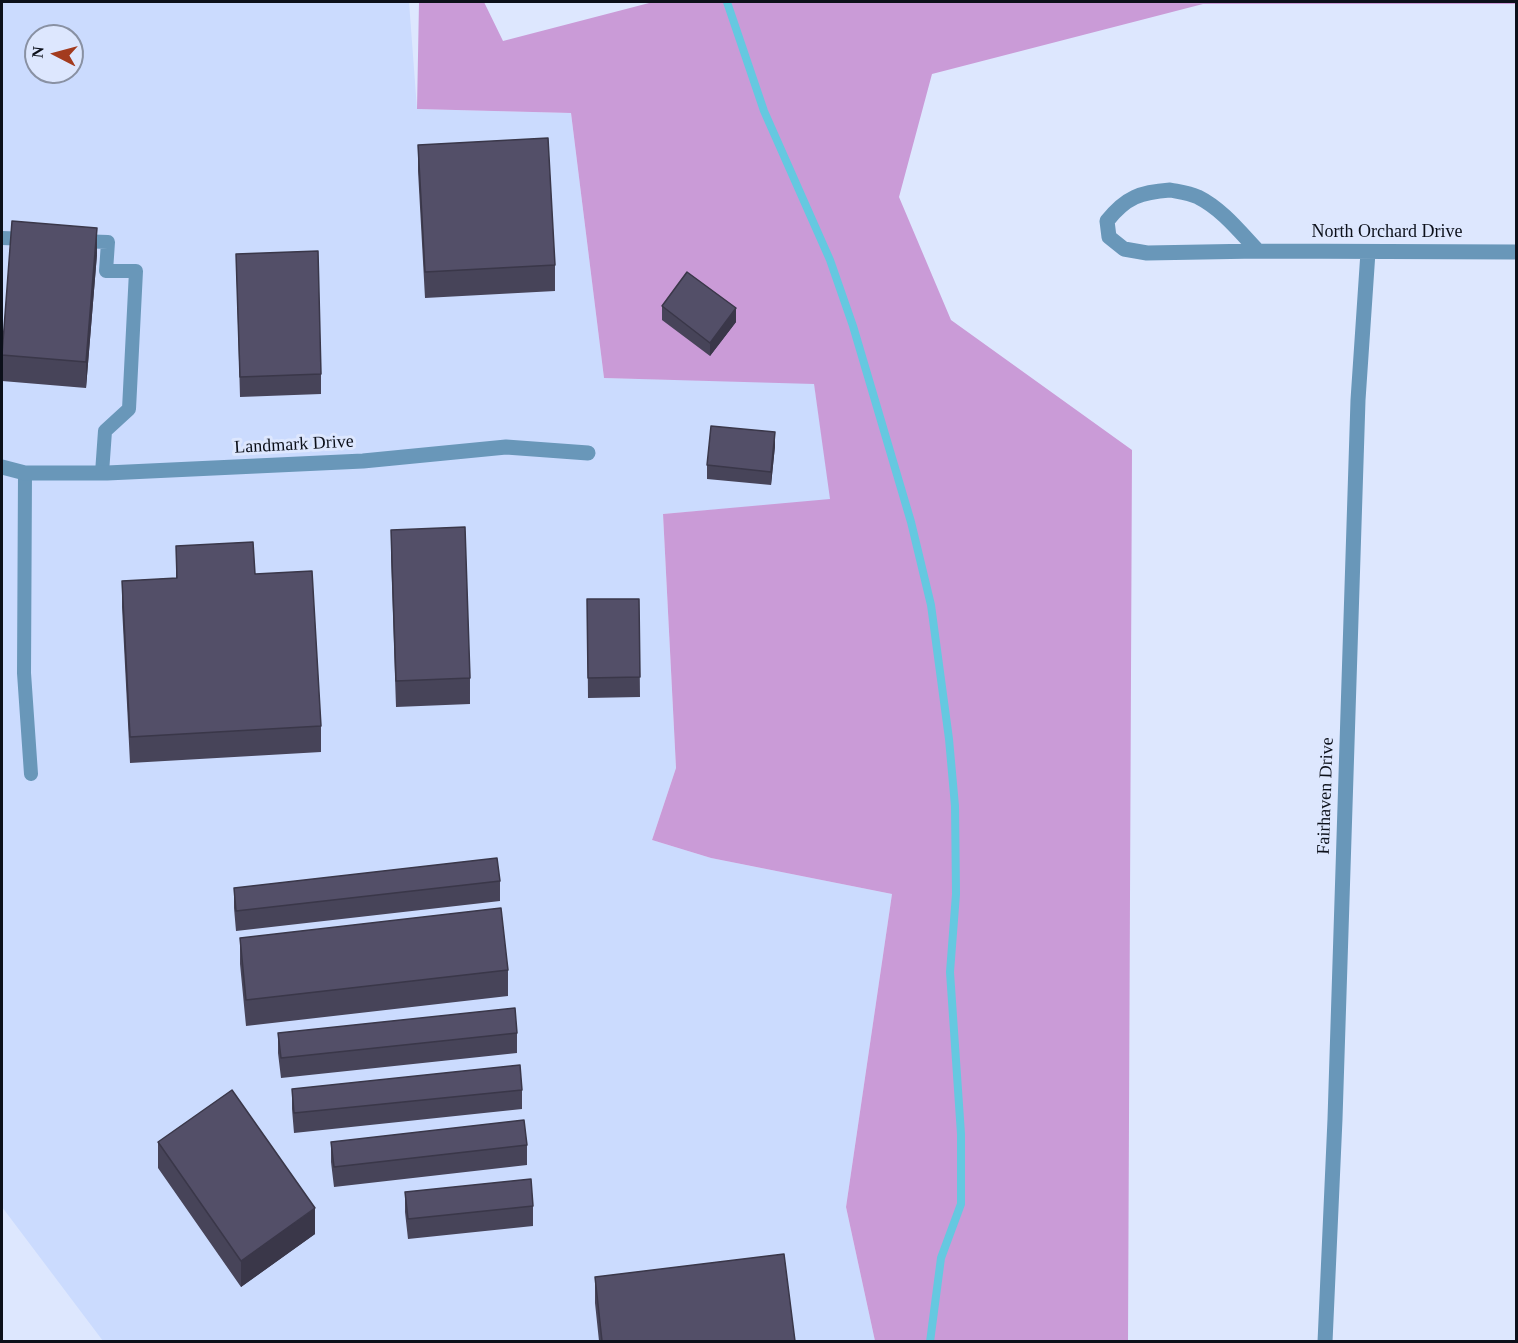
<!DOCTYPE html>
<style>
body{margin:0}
#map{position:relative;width:1518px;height:1343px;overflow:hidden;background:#dde7fe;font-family:Georgia,serif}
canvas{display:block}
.frame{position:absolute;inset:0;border:3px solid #0c101a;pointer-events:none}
.north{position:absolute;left:24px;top:24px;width:60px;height:60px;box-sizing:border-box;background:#dde7fe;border:2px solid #8991a3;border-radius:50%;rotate:276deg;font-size:16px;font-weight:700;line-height:24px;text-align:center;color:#0c101a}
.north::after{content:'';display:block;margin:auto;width:21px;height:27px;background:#a33b1e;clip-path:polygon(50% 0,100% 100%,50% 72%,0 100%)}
</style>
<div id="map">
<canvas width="1518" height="1343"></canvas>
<div class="frame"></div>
<div class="north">N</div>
</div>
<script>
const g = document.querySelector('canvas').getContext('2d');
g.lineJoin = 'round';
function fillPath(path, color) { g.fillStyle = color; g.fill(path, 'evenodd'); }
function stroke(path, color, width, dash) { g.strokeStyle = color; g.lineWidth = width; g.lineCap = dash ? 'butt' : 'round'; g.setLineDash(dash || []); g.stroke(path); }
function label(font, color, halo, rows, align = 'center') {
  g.font = font + ' Georgia,serif'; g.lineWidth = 6; g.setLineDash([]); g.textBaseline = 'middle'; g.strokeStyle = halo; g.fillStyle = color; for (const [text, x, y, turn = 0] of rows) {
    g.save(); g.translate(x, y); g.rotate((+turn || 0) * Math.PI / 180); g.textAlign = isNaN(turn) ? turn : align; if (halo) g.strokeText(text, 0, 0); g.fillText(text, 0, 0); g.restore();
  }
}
fillPath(new Path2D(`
 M2,2h407l8,107 154,4 33,265 210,5 17,117 -168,14 13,254 -24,72 59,18 181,36 -46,313 29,134h-772l-101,-134zM36,36h36v36h-36z`), '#cbdbfe');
fillPath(new Path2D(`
 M419,2h65l19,39 150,-39h863v2h-313l-271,70 -33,123 52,123 181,130 -4,891h-253l-29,-134 46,-313 -181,-36 -59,-18 24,-72 -13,-254 167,-15 -16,-115 -210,-6 -33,-265 -154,-4z`), '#ca9bd7');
stroke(new Path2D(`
 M727,2l37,109 66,149 23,66 58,196 20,83 18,134 6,67 1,88 -6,78 11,162v70l-20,54 -11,84`), '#65c8e0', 8);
stroke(new Path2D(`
 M2,238l27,1
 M78,241l30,1 -2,29h30l-7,138 -24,22 -3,42
 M25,473l-1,200 7,101`), '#6997b9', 14);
stroke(new Path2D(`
 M1170,190c10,2 19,3 28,7 24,12 42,35 60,54l-111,2 -23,-4 -15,-12 -2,-16c19,-24 34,-29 63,-31z
 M1258,251l258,1
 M2,467l23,6h82l256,-12 143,-14 82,6
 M1325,1342l10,-223 23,-719 10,-148`), '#6997b9', 15);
fillPath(new Path2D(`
 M418,145l137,120v26l-130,7 -7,-127z
 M97,254l-11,134 -84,-7v-32z
 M236,254l85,120v20l-81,3z
 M662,306l74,16 -26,34 -48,-36z
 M775,446l-4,39 -64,-6v-14z
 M391,530l79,148v26l-74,3 -5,-151z
 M176,546l79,28 66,152v26l-191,11 -8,-156v-26l54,-3z
 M587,599h52l1,98 -52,1z
 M500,881v20l-264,30 -2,-23v-20z
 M240,938l268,32v26l-262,30 -6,-62z
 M278,1033h239v20l-236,25 -3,-25z
 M292,1089l230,1v19l-228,24 -2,-24z
 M158,1142l157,92 -74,53 -83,-119z
 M331,1142l196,3v20l-193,22 -3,-25z
 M405,1192l128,14v20l-125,13 -3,-27z
 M595,1277l200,64h-196l-4,-38z`), '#474459');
fillPath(new Path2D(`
 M97,228v26l-11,134v-26z
 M736,308v14l-26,34v-13z
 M775,432v14l-4,39v-13z
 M315,1208v26l-74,53v-26z`), '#3a3749');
const building = new Path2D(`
 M548,138l7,127 -130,7 -7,-127z
 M12,221l85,7 -11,134 -84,-7z
 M318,251l3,123 -81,3 -4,-123z
 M687,272l49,36 -26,35 -48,-37z
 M711,426l64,6 -4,40 -64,-7z
 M465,527l5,151 -74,3 -5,-151z
 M253,542l2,32 57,-3 9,155 -191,11 -8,-156 55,-3 -1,-32z
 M587,599h52l1,78 -52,1z
 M497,858l3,23 -264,30 -2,-23z
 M501,908l7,62 -262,30 -6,-62z
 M515,1008l2,25 -236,25 -3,-25z
 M520,1065l2,25 -228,23 -2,-24z
 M232,1090l83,118 -74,53 -83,-119z
 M524,1120l3,25 -193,22 -3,-25z
 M531,1179l2,27 -125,13 -3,-27z
 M784,1254l11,87h-193l-7,-64z`);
fillPath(building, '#534f68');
stroke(building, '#3a3749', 1.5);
label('18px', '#0c101a', '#dde7fe', [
 ["North Orchard Drive",1387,232],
 ["Landmark Drive",294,445,-3],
 ["Fairhaven Drive",1326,796,-88]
]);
</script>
